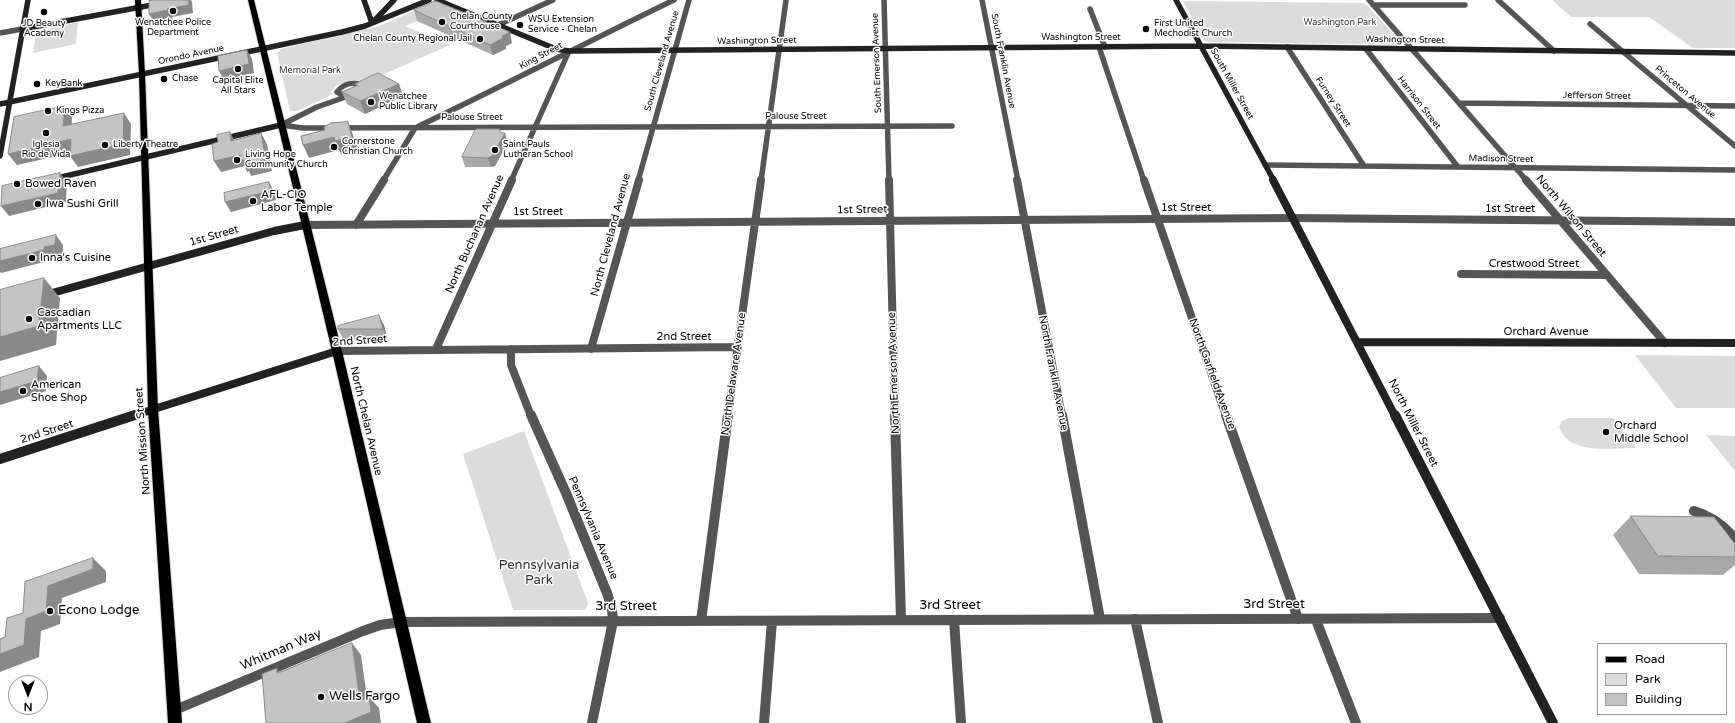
<!DOCTYPE html>
<style>
body{margin:0}
#map{position:relative;width:1735px;height:723px;overflow:hidden;background:#fff;font-family:"Varela Round",sans-serif}
canvas{display:block}
.legend{position:absolute;left:1597px;top:643px;width:130px;height:72px;box-sizing:border-box;background:#fff;border:1px solid #999;margin:0;padding:5px 7px;list-style:none;font-size:12px;color:#000}
.legend li{display:flex;align-items:center;gap:8px;height:20px}
.legend b{width:20px;border:1px solid #999}
.north{position:absolute;left:8px;top:675px;width:40px;height:40px;box-sizing:border-box;background:#fff;border:1px solid #999;border-radius:50%;rotate:180deg;font-size:11px;font-weight:700;line-height:16px;text-align:center;color:#000}
.north::after{content:'';display:block;margin:auto;width:14px;height:18px;background:#000;clip-path:polygon(50% 0,100% 100%,50% 72%,0 100%)}
</style>
<div id="map">
<canvas width="1735" height="723"></canvas>
<ul class="legend">
<li><b style="height:5px;background:#000"></b>Road</li>
<li><b style="height:11px;background:#dcdcdc"></b>Park</li>
<li><b style="height:11px;background:#c4c4c4"></b>Building</li>
</ul>
<div class="north">N</div>
</div>
<script>
const g = document.querySelector('canvas').getContext('2d');
g.lineJoin = 'round';
function fillPath(path, color) { g.fillStyle = color; g.fill(path, 'evenodd'); }
function stroke(path, color, width, dash) { g.strokeStyle = color; g.lineWidth = width; g.lineCap = dash ? 'butt' : 'round'; g.setLineDash(dash || []); g.stroke(path); }
function label(font, color, halo, rows, align = 'center') {
  g.font = font + ' "Varela Round",sans-serif'; g.lineWidth = 3; g.setLineDash([]); g.textBaseline = 'middle'; g.strokeStyle = halo; g.fillStyle = color; for (const [text, x, y, turn = 0] of rows) {
    g.save(); g.translate(x, y); g.rotate((+turn || 0) * Math.PI / 180); g.textAlign = isNaN(turn) ? turn : align; if (halo) g.strokeText(text, 0, 0); g.fillText(text, 0, 0); g.restore();
  }
}
fillPath(new Path2D(`
 M1552,0h183v48h-42l-44,-31h-78z
 M1183,1l182,2 36,40 -3,2 -190,-3 -5,-2z
 M426,6l13,6 -34,14 45,19 -84,37 -23,1 -7,3 -5,6 2,2 -36,17h-7l-13,-58 4,-4 98,-23z
 M78,22l-2,22 -43,9 3,-21z
 M1635,355l100,1v52h-59z
 M1568,418h45l23,30c-20,0 -56,5 -70,-10 -3,-3 -5,-7 -7,-11l3,-6z
 M524,431l64,172 -1,4 -3,3h-71l-50,-156z
 M1706,435l29,1v35z`), '#dcdcdc');
const primary = new Path2D(`
 M135,0h6l4,74 13,335 24,314h-14l-20,-314 -9,-335z
 M248,0h6l88,351 89,372h-14l-85,-372z`);
stroke(primary, '#dbdbdb', 2);
stroke(new Path2D(`
 M884,0l5,181
 M982,0l36,181
 M1369,0l158,181
 M1498,0l56,51
 M1373,5h92
 M1090,9l15,38
 M1590,24l145,122
 M498,25l55,-25
 M0,33l22,-4
 M1099,47l45,134
 M1287,47l77,119
 M1366,49l92,118
 M344,96l-7,-4c7,-10 17,-10 28,-7l-2,3
 M1459,103l276,3
 M281,125l22,3 649,-2
 M281,125l36,-18 37,-13
 M419,126c86,-41 170,-85 255,-126
 M1266,165l469,5
 M383,181l32,-53
 M511,181l58,-130
 M638,181l51,-181
 M761,181l25,-181`), '#555', 5.5);
stroke(new Path2D(`
 M889,180l6,236
 M1017,180l45,236
 M1144,180l82,236
 M1526,180l139,163
 M305,225l988,-7 442,4
 M356,225l28,-45
 M1461,274l146,1
 M436,349l76,-169
 M511,349v16l20,51
 M591,349l48,-169
 M337,351l400,-4
 M728,416l33,-236`), '#555', 8);
stroke(new Path2D(`
 M531,415l35,78 41,100 5,16 1,12 -21,102
 M895,415l6,205
 M1062,415l38,204
 M1226,415l72,204
 M1694,511c17,5 30,14 41,28
 M1135,619l23,104
 M954,620l7,103
 M1316,620l40,103
 M701,621l27,-206
 M175,710l188,-79 17,-6 21,-3 1099,-4
 M764,723l8,-102`), '#555', 10);
stroke(new Path2D(`
 M364,0l8,23
 M437,0l119,49 13,2 632,-5 534,7
 M1176,0l98,181
 M374,21l20,-21
 M22,29l157,-29
 M0,104l342,-72 23,-6 64,-26
 M0,156l28,-156
 M53,179l228,-54`), '#222', 5.5);
stroke(new Path2D(`
 M1273,180l122,236
 M45,295l229,-64 31,-6
 M1357,342l378,1
 M132,416l205,-65`), '#222', 8);
stroke(new Path2D(`
 M1395,415l158,308
 M0,459l135,-44`), '#222', 10);
fillPath(primary, '#000');
fillPath(new Path2D(`
 M414,10l98,33 -6,3v3l-13,6 -76,-34z
 M355,84h44l4,12 -38,18 -18,-10 -5,-12 14,-6z
 M508,142l-13,24 -4,1h-26l-3,-10z
 M384,325l3,14h-44l-5,-10z
 M1631,516l104,28v21l-12,10 -84,-1 -26,-39z`), '#a9a9a9');
fillPath(new Path2D(`
 M188,0h3l1,2 1,11 -21,4v2l-18,3 -5,-8 18,-5z
 M510,32l2,11 -6,3v3l-13,6 -3,-10 12,-9z
 M247,50l5,9 2,14 -30,7 -5,-9z
 M399,84l4,12 -38,18 -5,-13z
 M65,106l7,11 -1,20 -8,-11z
 M124,113l7,11 -1,31 -52,12 -8,-11z
 M348,122l5,13 5,14 -17,5 -2,-4 -30,8 -6,-13z
 M230,132l6,11 -5,-2z
 M261,133l6,11 5,27 -21,5 -2,-5 -2,1 -2,-6 -24,6 -7,-11z
 M505,133l3,9 -13,24 -4,1 -3,-9z
 M71,139l8,12 -62,14 -9,-11z
 M60,173l7,9 -1,20 -57,14 -8,-10z
 M269,182l5,9 2,9 -45,12 -6,-10z
 M56,235l7,10v9l-11,3v3l-51,13 -1,-1v-11l44,-14z
 M44,278l16,20 -4,47 -56,16v-24z
 M379,315l5,10 3,14 -4,-10z
 M39,366l8,10 -1,15 -46,14v-13z
 M93,558l13,13v11l-44,16 -2,26 -19,7 -2,26 -39,15v-18l26,-35 22,-33z
 M352,643l9,12 8,57 -9,-11z
 M369,697l10,11 2,15h-36z`), '#898989');
const building = new Path2D(`
 M153,0h35l1,5 -22,4 1,1 -19,4v-13z
 M436,1l74,31 -8,4 1,2 -13,7 -76,-35z
 M247,50l2,14 -30,7 -1,-15z
 M378,73l21,11 -39,17 -18,-9 16,-7 -3,-1z
 M65,106l-2,20 61,-13 -1,31 -53,12 1,-17 -63,15 6,-37z
 M348,122l4,15 -17,4 -1,-4 -31,8 -2,-9 24,-6 -1,-3 7,-4z
 M476,129h23l2,4h4l-13,23 -4,2 -26,-1z
 M230,132l1,9 30,-8 5,26 -21,6 -1,-5h-3l-1,-5 -26,6 -2,-17 6,-2 -1,-7z
 M60,173l-2,20 -57,13 1,-20z
 M269,182l2,9 -46,11 -1,-9z
 M56,235l-1,10 -11,2v3l-44,11v-12z
 M44,278l-5,48 -39,11v-47z
 M379,315l4,14h-45v-3z
 M39,366l-2,15 -37,11v-14z
 M1631,516l83,1 21,27v13l-77,-1z
 M93,558v11l-45,17 -2,25 -20,8 -2,26 -24,9v-15l5,-2 2,-19 16,-5 2,-31z
 M352,643l8,58 9,-4 2,15 -26,11h-79l-4,-49 15,-6v5z`);
fillPath(building, '#c4c4c4');
stroke(building, '#898989', 1);
for (const [x, y, r, color] of [
 [173,11,4,"#000"],
 [44,12,4,"#000"],
 [442,22,4,"#000"],
 [520,25,4,"#000"],
 [1146,29,4,"#000"],
 [480,39,4,"#000"],
 [238,69,4,"#000"],
 [164,79,4,"#000"],
 [37,84,4,"#000"],
 [371,102,4,"#000"],
 [48,111,4,"#000"],
 [46,133,4,"#000"],
 [105,145,4,"#000"],
 [334,147,4,"#000"],
 [495,150,4,"#000"],
 [237,160,4,"#000"],
 [17,184,4,"#000"],
 [253,201,4,"#000"],
 [38,204,4,"#000"],
 [32,258,4,"#000"],
 [29,319,4,"#000"],
 [23,391,4,"#000"],
 [1606,432,4,"#000"],
 [50,611,4,"#000"],
 [321,697,4,"#000"]
]) { const dot = new Path2D(); dot.arc(x, y, r, 0, 2 * Math.PI); g.fillStyle = color; g.fill(dot); stroke(dot, '#fff', 1.5); }
label('9px', '#000', '#fff', [
 ["Chelan County",450,17],
 ["Courthouse",450,27],
 ["WSU Extension",528,20],
 ["Service - Chelan",528,30],
 ["Wenatchee Police",173,23,"center"],
 ["Department",173,33,"center"],
 ["JD Beauty",44,24,"center"],
 ["Academy",44,34,"center"],
 ["First United",1154,24],
 ["Mechodist Church",1154,34],
 ["Chelan County Regional Jail",472,39,"right"],
 ["Chase",172,79],
 ["Capital Elite",238,81,"center"],
 ["All Stars",238,91,"center"],
 ["KeyBank",45,84],
 ["Wenatchee",379,97],
 ["Public Library",379,107],
 ["Kings Pizza",56,111],
 ["Cornerstone",342,142],
 ["Christian Church",342,152],
 ["Iglesia",46,145,"center"],
 ["Rio de Vida",46,155,"center"],
 ["Liberty Theatre",113,145],
 ["Saint Pauls",503,145],
 ["Lutheran School",503,155],
 ["Living Hope",245,155],
 ["Community Church",245,165]
], 'left');
label('9px', '#333', '#fff', [
 ["Washington Park",1340,23],
 ["Memorial Park",310,71]
]);
label('9px', '#000', '#fff', [
 ["Washington Street",1081,38],
 ["Washington Street",1405,40,1],
 ["Washington Street",757,41,-1],
 ["Orondo Avenue",191,55,-12],
 ["King Street",541,56,-28],
 ["South Cleveland Avenue",662,61,-74],
 ["South Franklin Avenue",1003,61,79],
 ["South Emerson Avenue",877,63,-92],
 ["South Miller Street",1232,84,61],
 ["Princeton Avenue",1685,92,40],
 ["Jefferson Street",1597,96,1],
 ["Furney Street",1333,102,57],
 ["Harrison Street",1419,103,52],
 ["Palouse Street",796,117],
 ["Palouse Street",472,118],
 ["Madison Street",1501,159,1]
]);
label('11px', '#000', '#fff', [
 ["Bowed Raven",25,184],
 ["AFL-CIO",261,195],
 ["Labor Temple",261,208],
 ["Iwa Sushi Grill",46,204],
 ["Inna's Cuisine",40,258],
 ["Cascadian",37,313],
 ["Apartments LLC",37,326],
 ["American",31,385],
 ["Shoe Shop",31,398],
 ["Orchard",1614,426],
 ["Middle School",1614,439]
], 'left');
label('11px', '#000', '#fff', [
 ["1st Street",1186,208],
 ["1st Street",1510,209],
 ["1st Street",862,210,-1],
 ["1st Street",538,212],
 ["North Wilson Street",1571,216,50],
 ["North Buchanan Avenue",475,234,-66],
 ["North Cleveland Avenue",611,235,-75],
 ["1st Street",214,236,-16],
 ["Crestwood Street",1534,264],
 ["Orchard Avenue",1546,332],
 ["2nd Street",684,337],
 ["2nd Street",360,341,-4],
 ["North Emerson Avenue",894,373,-92],
 ["North Franklin Avenue",1053,373,79],
 ["North Delaware Avenue",734,374,-82],
 ["North Garfield Avenue",1212,374,70],
 ["North Chelan Avenue",366,421,77],
 ["North Miller Street",1413,423,63],
 ["2nd Street",47,432,-18],
 ["North Mission Street",143,441,-94],
 ["Pennsylvania Avenue",593,528,67]
]);
label('13px', '#333', '#fff', [
 ["Pennsylvania",539,566],
 ["Park",539,581]
]);
label('13px', '#000', '#fff', [
 ["3rd Street",1274,605],
 ["3rd Street",950,606],
 ["3rd Street",626,607],
 ["Whitman Way",281,650,-23]
]);
label('13px', '#000', '#fff', [
 ["Econo Lodge",58,611],
 ["Wells Fargo",329,697]
], 'left');
</script>
